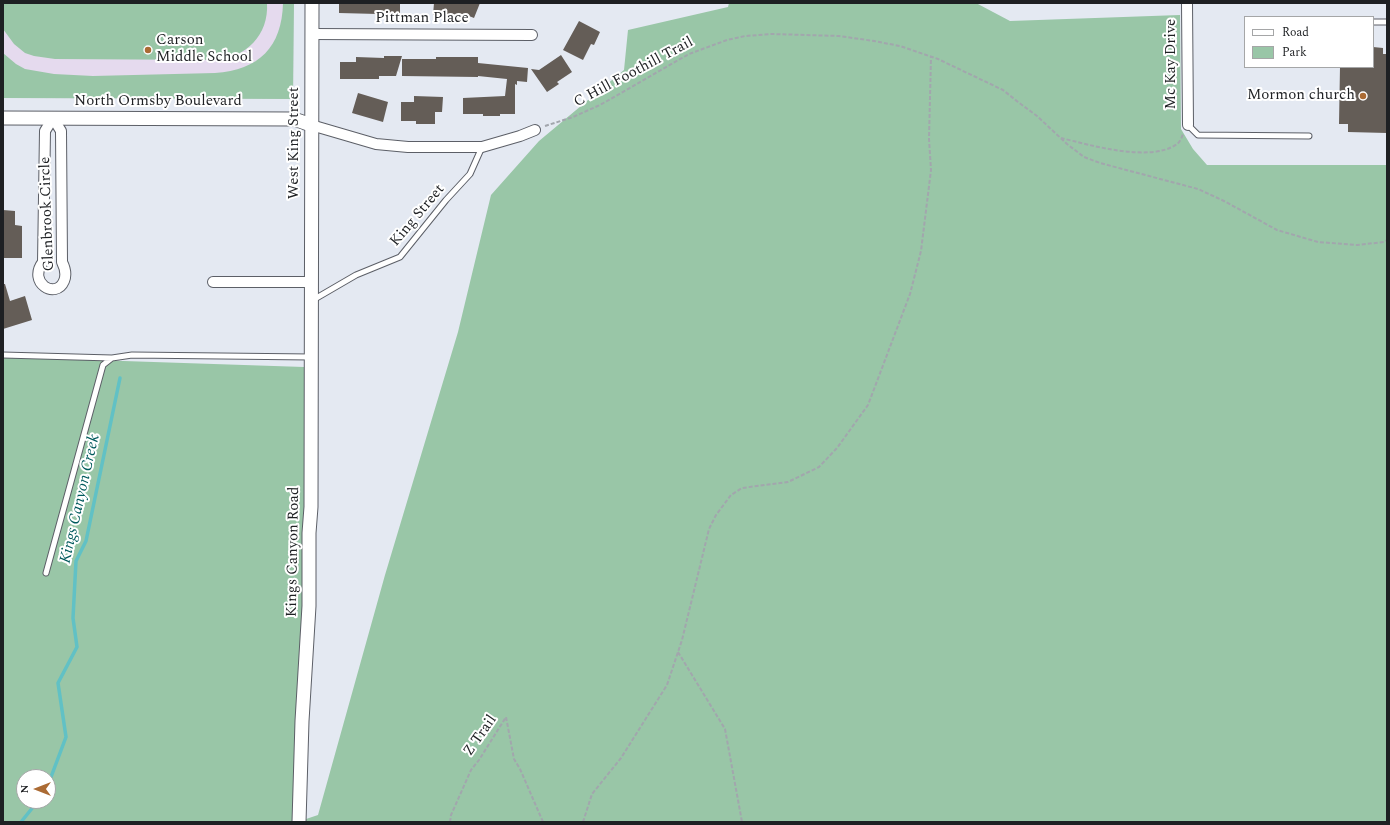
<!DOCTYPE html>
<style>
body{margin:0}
#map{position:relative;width:1390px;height:825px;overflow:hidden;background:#e4e9f2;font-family:Spectral,serif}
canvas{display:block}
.frame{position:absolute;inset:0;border:4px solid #1e2023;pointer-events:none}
.legend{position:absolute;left:1244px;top:16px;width:130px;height:52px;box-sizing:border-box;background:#fff;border:1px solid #a5a6a7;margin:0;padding:5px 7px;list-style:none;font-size:12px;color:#1e2023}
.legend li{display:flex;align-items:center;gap:8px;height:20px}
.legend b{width:20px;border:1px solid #a5a6a7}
.north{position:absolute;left:16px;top:769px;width:40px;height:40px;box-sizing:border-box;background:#fff;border:1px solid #a5a6a7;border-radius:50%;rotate:270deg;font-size:11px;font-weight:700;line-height:16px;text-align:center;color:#1e2023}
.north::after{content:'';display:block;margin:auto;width:14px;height:18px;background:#ab6b34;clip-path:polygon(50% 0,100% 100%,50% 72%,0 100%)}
</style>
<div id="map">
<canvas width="1390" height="825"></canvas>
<div class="frame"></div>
<ul class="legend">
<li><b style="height:5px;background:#fff"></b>Road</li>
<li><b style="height:11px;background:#99c6a7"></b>Park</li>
</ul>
<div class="north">N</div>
</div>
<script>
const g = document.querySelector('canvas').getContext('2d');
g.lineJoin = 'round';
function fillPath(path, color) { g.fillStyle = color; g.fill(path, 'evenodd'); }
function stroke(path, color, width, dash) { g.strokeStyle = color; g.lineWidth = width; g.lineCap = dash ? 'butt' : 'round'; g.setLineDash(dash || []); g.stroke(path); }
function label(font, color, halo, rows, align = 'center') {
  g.font = font + ' Spectral,serif'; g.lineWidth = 4; g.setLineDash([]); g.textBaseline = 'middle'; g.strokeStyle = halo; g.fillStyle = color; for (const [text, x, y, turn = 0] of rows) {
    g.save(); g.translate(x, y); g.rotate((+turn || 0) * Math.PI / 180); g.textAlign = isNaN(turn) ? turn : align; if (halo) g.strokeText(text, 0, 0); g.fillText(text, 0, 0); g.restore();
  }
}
fillPath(new Path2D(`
 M3,3h291l-1,96 -290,-1z`), '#e5daee');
fillPath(new Path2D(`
 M3,3h264c2,32 -21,55 -52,57l-160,-1 -21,-3 -9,-3 -11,-9 -11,-15z
 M283,3h11l-1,96 -290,-1v-45l13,11 9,5 29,5 39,2 122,-3c44,-3 67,-26 68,-70z
 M729,3h247l34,18 170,-6 1,114 12,20 14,16h180v657h-1081v-3l12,-4 67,-240 73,-243 33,-137 48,-54 85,-71 4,-40 100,-23z
 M3,357l301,10 7,140 -12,315h-296zM24,777h24v24h-24z`), '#99c6a7');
stroke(new Path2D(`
 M48,785l18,-48 -8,-54 19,-36 -4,-29 3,-57 10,-20 34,-163
 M21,822l17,-21`), '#61c1c5', 3.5);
fillPath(new Path2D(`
 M339,3h61v10h-22v1l-39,-1z
 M434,3h46l-6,15 -10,-4 -31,1z
 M579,21l21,11 -6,13 -3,-1 -8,16 -20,-10z
 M1373,47l10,1v6h4v79l-39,-1v-8h-9l1,-57h33z
 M561,55l11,17 -15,10 2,2 -12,8 -16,-23 8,1z
 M384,56h18l-6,20h-17v3h-39v-17h16v-5l28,1z
 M436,57h42v6l50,5 -1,14 -10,-1v4l-2,-1v30h-15v2h-17v-2h-20v-16l42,-2 2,-17 -29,-3v1l-76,-1v-17h34z
 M358,93l30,9 -5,20 -31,-9z
 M414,96l29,1 -1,15h-7v12h-19v-3h-15v-19h13z
 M3,210l12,1v14l7,1v32h-19z
 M3,284h2l5,17 15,-5 7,24 -29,9z`), '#645d57');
const service = new Path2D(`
 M1373,22h14
 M1188,125l10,10 111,1
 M313,300l43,-25 44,-18 46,-57 24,-26 12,-27
 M3,355l109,3
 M46,573l57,-208 9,-7 20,-3 179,2`);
const minor = new Path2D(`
 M1187,3l1,122
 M312,34l220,1
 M53,118l8,13 1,131c3,6 5,12 2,19 -8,19 -37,2 -21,-19l2,-131z
 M311,125l65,19 32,3h74l38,-11 15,-6
 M213,282h98`);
const tertiary = new Path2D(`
 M3,118l291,1 17,6
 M299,822l3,-101 7,-115v-73l2,-26 1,-504`);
stroke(service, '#5c5f67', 7);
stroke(minor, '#5c5f67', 12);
stroke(tertiary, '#5c5f67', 15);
stroke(new Path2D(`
 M545,126l28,-9 27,-12 89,-51 38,-14 18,-4 27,-2 67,2 35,5 26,5 38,13 65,31 15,12 19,14 30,28 17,13 16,6 98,26 26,12 53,29 41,12 39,3 27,-3 3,-2
 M1061,138c29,7 90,25 116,6 3,-2 5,-7 6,-10
 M678,652l47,77 17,93
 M450,822l1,-7 20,-45 8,-10 27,-43 8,42 6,10 23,53
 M583,822l9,-28 29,-36 46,-73 15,-45 27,-111 7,-14 15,-20 11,-7 46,-6 31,-15 18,-19 31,-43 42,-111 11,-43 10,-81 -2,-31 2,-82`), '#a2a6ad', 2, [4, 2]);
stroke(service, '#fff', 5);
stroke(minor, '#fff', 10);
stroke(tertiary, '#fff', 13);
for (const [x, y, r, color] of [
 [148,50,4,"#ab6b34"],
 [1363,96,4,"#ab6b34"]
]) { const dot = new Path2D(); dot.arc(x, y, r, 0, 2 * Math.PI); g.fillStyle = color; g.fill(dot); stroke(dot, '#fff', 1.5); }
label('15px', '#1e2023', '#fff', [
 ["Pittman Place",422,19],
 ["Mc Kay Drive",1172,64,-90],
 ["C Hill Foothill Trail",634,73,-28],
 ["North Ormsby Boulevard",158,102],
 ["West King Street",295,143,-90],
 ["Glenbrook Circle",48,214,-92],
 ["King Street",418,216,-50],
 ["Kings Canyon Road",294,552,-89],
 ["Z Trail",481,736,-55]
]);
label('15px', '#1e2023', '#fff', [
 ["Carson",156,41],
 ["Middle School",156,58],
 ["Mormon church",1355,96,"right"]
], 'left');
label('italic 16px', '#005a5d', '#fff', [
 ["Kings Canyon Creek",81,499,-77]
]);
</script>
